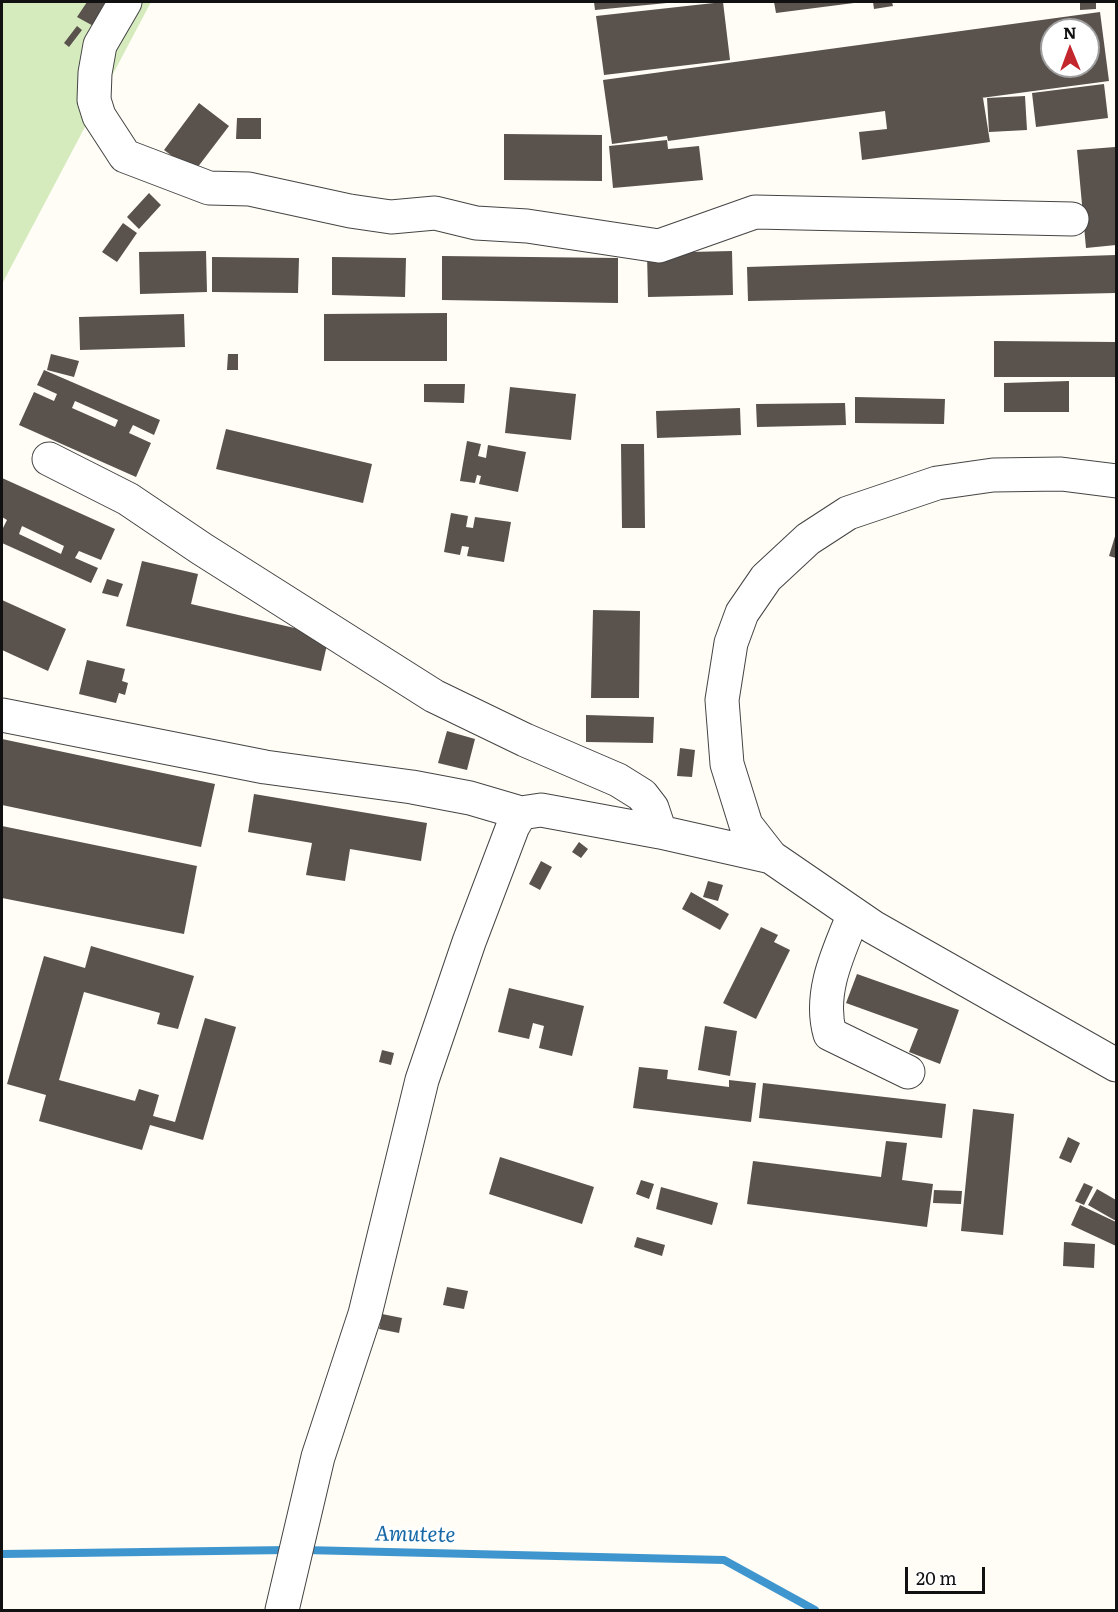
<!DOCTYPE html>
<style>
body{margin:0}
#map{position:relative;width:1118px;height:1612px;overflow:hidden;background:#fffdf5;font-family:Literata,serif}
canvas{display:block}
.frame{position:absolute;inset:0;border:3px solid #111;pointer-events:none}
.north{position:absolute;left:1040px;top:18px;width:60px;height:60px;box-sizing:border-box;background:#fff;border:2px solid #a0a0a0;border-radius:50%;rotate:359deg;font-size:16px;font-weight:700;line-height:24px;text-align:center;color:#111}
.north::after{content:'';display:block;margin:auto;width:21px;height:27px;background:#c4262e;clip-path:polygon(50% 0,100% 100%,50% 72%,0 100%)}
.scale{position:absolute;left:905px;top:1567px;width:80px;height:27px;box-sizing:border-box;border:3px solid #111;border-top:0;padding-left:8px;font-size:18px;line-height:21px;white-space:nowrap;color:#111;-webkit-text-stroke:4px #fff;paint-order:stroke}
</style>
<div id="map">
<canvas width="1118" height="1612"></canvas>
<div class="frame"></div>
<div class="north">N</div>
<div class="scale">20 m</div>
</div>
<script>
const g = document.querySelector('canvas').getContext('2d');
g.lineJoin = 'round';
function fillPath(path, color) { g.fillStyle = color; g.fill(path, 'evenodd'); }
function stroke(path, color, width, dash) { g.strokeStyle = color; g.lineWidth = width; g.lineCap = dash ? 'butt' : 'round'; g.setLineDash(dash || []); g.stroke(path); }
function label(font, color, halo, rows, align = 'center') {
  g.font = font + ' Literata,serif'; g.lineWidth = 6; g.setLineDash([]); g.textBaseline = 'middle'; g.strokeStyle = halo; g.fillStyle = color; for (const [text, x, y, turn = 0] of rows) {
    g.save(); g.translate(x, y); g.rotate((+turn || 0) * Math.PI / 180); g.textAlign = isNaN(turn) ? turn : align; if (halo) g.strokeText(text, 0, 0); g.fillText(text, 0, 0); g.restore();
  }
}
fillPath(new Path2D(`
 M2,2h149l-149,282z`), '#d5ebbd');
stroke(new Path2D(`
 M304,1550l420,10 91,50
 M2,1554l286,-4`), '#3f96cf', 8);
fillPath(new Path2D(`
 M87,2h26l-16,26 -20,-11z
 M594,2h73v1l-72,7z
 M723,2l7,58 -126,15 -8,-59z
 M774,2h79l1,1 -78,10z
 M873,2h19l1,4 -19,3z
 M1080,2h16v7l-16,1z
 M1100,12l9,69 -128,17h2l7,44 -128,18 -3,-28 28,-3 -2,-18 -217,30 -1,-5 -55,8 -9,-64zM1052,30h36v36h-36z
 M77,26l5,4 -13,17 -5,-4z
 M1104,84l4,34 -72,9 -4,-34z
 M1025,96l2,34 -38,2 -2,-34z
 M199,103l30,23 -35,46 -30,-22z
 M237,118h24v21h-25z
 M504,134l98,1v46l-98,-1z
 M667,140l1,9 31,-3 4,34 -90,8 -4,-42z
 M1115,147l1,98 -30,3 -9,-98z
 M149,193l12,12 -22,24 -12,-12z
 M123,223l14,10 -20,29 -15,-10z
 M206,251l1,41 -67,2 -1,-42z
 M732,251l1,44 -85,2 -1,-44z
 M1116,255v38l-368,8 -1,-34z
 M442,256l176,2v45l-176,-3z
 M212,257l87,1 -1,35 -86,-1z
 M332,257l74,1 -1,39 -73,-2z
 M447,313v48h-123v-47z
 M184,314l1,33 -105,3 -1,-33z
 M994,341l122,1v35h-122z
 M51,354l28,7 -5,16 -27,-7z
 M228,354h10v16h-11z
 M44,370l116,50 -6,15 -21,-10 -4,8 22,10 -15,34 -117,-52 15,-33 20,9 3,-7 -20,-9zM75,401l43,19 -3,7 -43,-19z
 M1069,381v31h-65v-29z
 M424,384h41l-1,19 -40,-1z
 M510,387l66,7 -5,46 -66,-7z
 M855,397l90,2 -1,25 -89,-1z
 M845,403l1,22 -89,2 -1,-23z
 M740,408l1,27 -84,3 -1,-27z
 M226,429l146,35 -9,39 -147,-34z
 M467,441l14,3 -3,12 8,2 2,-13 38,7 -8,40 -39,-8 2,-8 -4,-1 -2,8 -15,-2z
 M621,444h23l1,84h-23z
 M2,478l113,51 -14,31 -22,-9 -4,7 23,10 -7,15 -89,-40v-16l1,1 4,-8 -5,-3zM22,526l42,20 -3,8 -42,-20z
 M451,513l17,3 -2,11 7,1 2,-11 36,5 -7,40 -37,-6 2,-9 -7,-1 -2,9 -16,-3z
 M1116,533v25l-7,-2z
 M142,561l56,13 -7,30 138,32 -8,35 -195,-45z
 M107,579l16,5 -5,13 -16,-4z
 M2,600l64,29 -18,42 -46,-21z
 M593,610l47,1 -1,87h-48z
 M87,660l38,9 -3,12 6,2 -3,12 -6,-2 -3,10 -37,-9z
 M586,715l68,2 -1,26 -67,-1z
 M447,731l28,8 -8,31 -29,-7z
 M2,739l213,45 -14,63 -199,-42z
 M680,748l15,2 -3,27 -15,-1z
 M254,794l173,29 -6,38 -71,-12 -5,32 -39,-6 6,-32 -64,-11z
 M2,826l195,40 -13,68 -182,-36z
 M579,842l9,7 -7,9 -9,-6z
 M541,861l11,6 -12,23 -11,-6z
 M708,881l15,4 -5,16 -15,-4z
 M691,892l38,22 -9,16 -38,-21z
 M761,927l17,8 -4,7 16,8 -34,69 -33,-16z
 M91,946l103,30 -16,53 -21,-5 3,-11 -76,-21 -25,88 76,21 4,-12 20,6 -6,21 22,6 30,-104 31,9 -33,113 -53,-15 -8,25 -103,-29 7,-26 -39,-11 37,-128 41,12z
 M857,974l102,36 -19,54 -31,-12 9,-23 -72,-26z
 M509,988l75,18 -12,50 -33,-8 5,-22 -11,-3 -4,16 -31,-7z
 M705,1026l32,5 -7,45 -32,-6z
 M382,1050l12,3 -3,12 -12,-3z
 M639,1067l29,3 -1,9 62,8v-7l27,3 -5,39 -118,-14z
 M763,1083l183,21 -4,34 -183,-20z
 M973,1109l41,5 -11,121 -42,-4z
 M1068,1137l12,6 -9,20 -12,-5z
 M886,1141l21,2 -5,37 31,4 -6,43 -180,-23 6,-43 128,16z
 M500,1157l94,30 -12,37 -93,-30z
 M641,1180l13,4 -5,15 -13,-5z
 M1084,1183l9,4 -9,18 -9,-4z
 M661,1187l57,16 -6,22 -56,-16z
 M1097,1189l19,11v21l-28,-16z
 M934,1190l28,1 -1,13 -28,-1z
 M1080,1205l36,17v24l-45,-21z
 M637,1237l28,8 -3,11 -28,-9z
 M1064,1242l31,2 -1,24 -31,-2z
 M447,1287l21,4 -4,18 -21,-4z
 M382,1314l20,4 -3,15 -20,-4z`), '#5a524d');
const minor = new Path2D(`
 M125,2l-25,43 -5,28 -1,27 5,16 26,40 84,32 40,1 101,22 41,6 44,-4 41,10 51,3 132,20 96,-34 317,7
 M49,459l79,40 74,50 232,147 91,44 93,40 24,15 10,13 8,24
 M1116,481l-55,-7 -68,1 -56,8 -89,30 -40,26 -42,39 -24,35 -11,30 -9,57 5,64 19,61 25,32 102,70 243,138
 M2,715l263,52 147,20 58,11 51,15
 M854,914c-15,37 -36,79 -24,120l78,38
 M282,1610l36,-153 47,-143 57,-234 47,-138 44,-116 8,-13 20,-3 119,22 111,25`);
stroke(minor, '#444', 35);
stroke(minor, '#fff', 33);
label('italic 21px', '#1768a6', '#fff', [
 ["Amutete",415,1535,1]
]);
</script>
